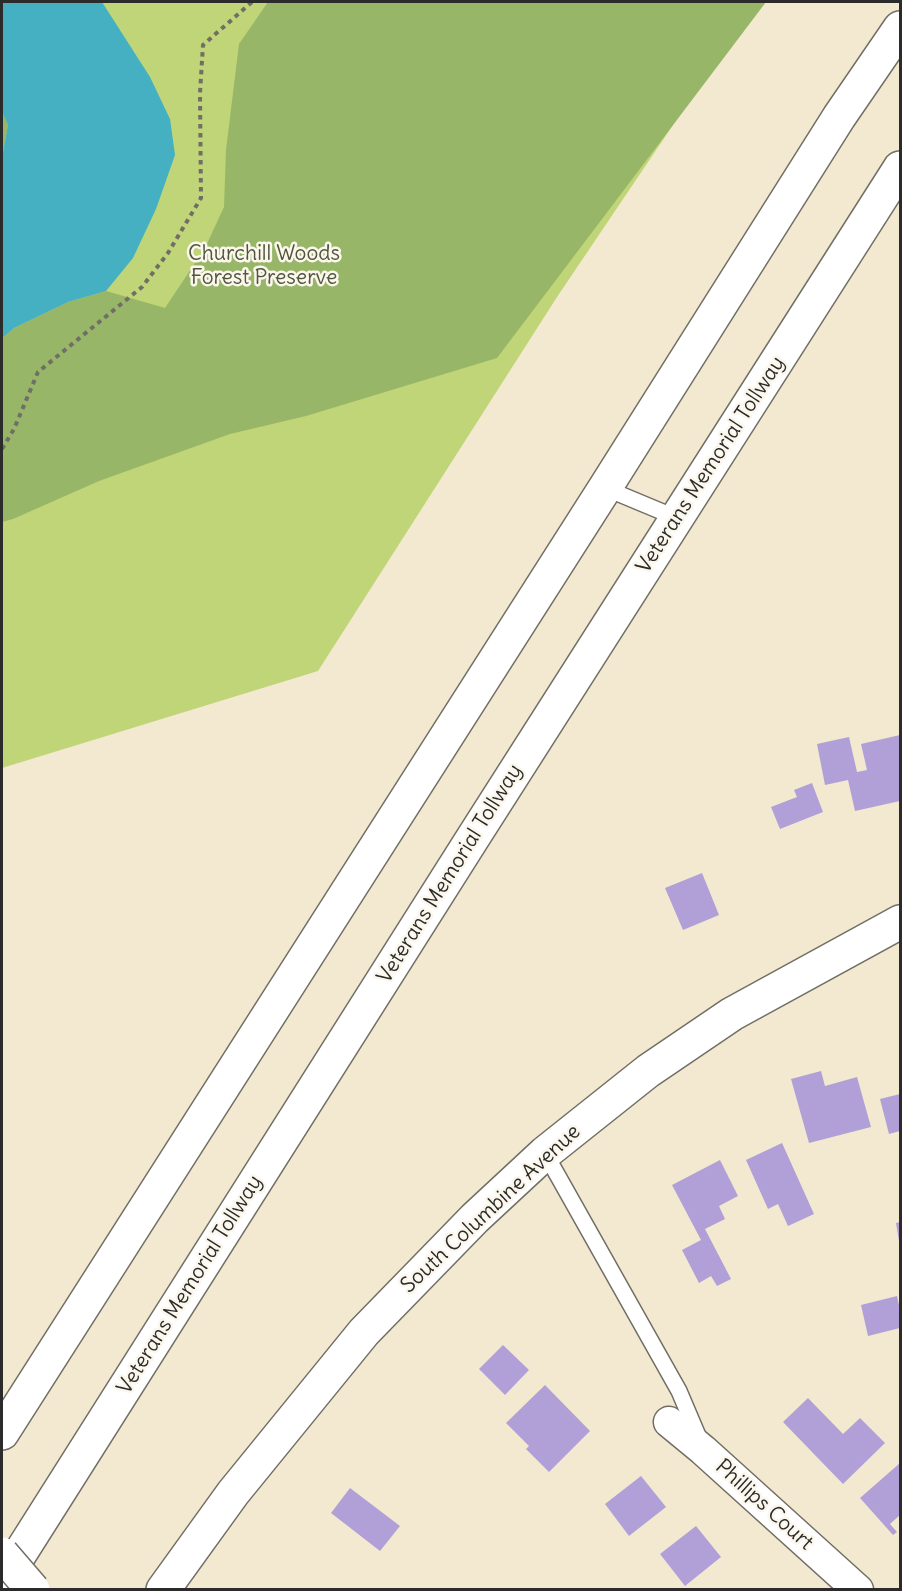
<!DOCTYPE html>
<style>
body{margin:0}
#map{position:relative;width:902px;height:1591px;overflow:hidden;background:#f2e9d0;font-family:Delius,sans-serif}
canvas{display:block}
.frame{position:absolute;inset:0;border:3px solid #2b2b2b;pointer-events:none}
</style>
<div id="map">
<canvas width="902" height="1591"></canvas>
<div class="frame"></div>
</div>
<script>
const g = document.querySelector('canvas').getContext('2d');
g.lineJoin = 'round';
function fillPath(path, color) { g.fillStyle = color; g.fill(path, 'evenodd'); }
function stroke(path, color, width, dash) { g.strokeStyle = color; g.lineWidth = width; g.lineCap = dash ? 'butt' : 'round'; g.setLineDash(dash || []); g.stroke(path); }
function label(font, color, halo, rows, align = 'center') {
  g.font = font + ' Delius,sans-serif'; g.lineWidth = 5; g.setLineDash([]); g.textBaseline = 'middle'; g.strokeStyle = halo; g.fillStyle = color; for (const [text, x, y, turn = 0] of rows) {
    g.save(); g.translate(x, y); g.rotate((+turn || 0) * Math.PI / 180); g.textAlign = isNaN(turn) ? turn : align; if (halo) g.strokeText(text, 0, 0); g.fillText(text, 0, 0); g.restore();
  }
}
fillPath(new Path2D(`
 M2,2h754l-199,295 -239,374 -316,97z`), '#c0d478');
fillPath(new Path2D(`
 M268,2h498l-269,356 -191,58 -76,18 -131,47 -86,38 -11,3v-184l12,-10 54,-26 38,-11 59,17 40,-60 19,-41 2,-57 13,-106z
 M2,112l6,13 -6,33z`), '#98b668');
fillPath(new Path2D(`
 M2,2h100l48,75 20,42 5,36 -19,54 -23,49 -27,33 -38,11 -54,26 -12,10v-180l6,-33 -6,-13z`), '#44b0c1');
fillPath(new Path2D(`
 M900,735v66l-45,10 -7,-31 -23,5 -8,-41 32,-7 8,35 10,-2 -6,-26z
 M812,783l11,29 -43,17 -9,-22 26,-10 -3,-7z
 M702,873l17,42 -36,15 -18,-42z
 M821,1071l4,15 32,-9 14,50 -62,16 -18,-64z
 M900,1094v37l-11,3 -9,-35z
 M782,1143l32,71 -26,12 -10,-22 -10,5 -22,-49z
 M720,1160l18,36 -19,10 6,13 -20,10 26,50 -14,7 -6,-10 -12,7 -17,-33 19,-10 -29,-55z
 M900,1222v19h-1l-3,-18z
 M897,1296l3,14v18l-32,8 -7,-31z
 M503,1345l26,25 -24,25 -26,-26z
 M545,1385l45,46 -41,41 -23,-23 3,-3 -23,-23z
 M808,1398l35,36 17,-16 25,25 -42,41 -60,-62z
 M900,1463v52l-10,9 7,8 -4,3 -33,-37z
 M641,1476l25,31 -37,29 -24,-32z
 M350,1488l50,38 -20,25 -49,-38z
 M696,1526l25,31 -36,29 -25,-32z`), '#b1a0d7');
const lane = new Path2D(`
 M605,488l72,30
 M545,1153l134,238 20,47`);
const street = new Path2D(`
 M669,1422l34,28 155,140`);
const primary = new Path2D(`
 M163,1590l70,-97 131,-161 111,-114 70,-65 103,-82 84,-57 168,-92`);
const highway = new Path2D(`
 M2,1433l603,-945 234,-371 61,-89
 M2,1582l472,-746 426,-668`);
stroke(lane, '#716e65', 18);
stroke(street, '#716e65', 33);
stroke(primary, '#716e65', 36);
stroke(highway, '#716e65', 36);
stroke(new Path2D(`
 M2,449l12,-20 24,-57 104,-85 26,-34 33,-55 -1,-105 3,-48 49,-43`), '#716e65', 4, [4.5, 4.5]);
stroke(lane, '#fff', 15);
stroke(street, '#fff', 30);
stroke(primary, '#fff', 33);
stroke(highway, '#fff', 33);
const secondaryBridge = new Path2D(`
 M2,1554l31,36`);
stroke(secondaryBridge, '#716e65', 36, []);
stroke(secondaryBridge, '#fff', 33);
label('21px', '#50553e', '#fbf7ec', [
 ["Churchill Woods",264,254],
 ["Forest Preserve",264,278]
]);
label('21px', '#2b2b2b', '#fbf7ec', [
 ["Veterans Memorial Tollway",711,465,-57],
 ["Veterans Memorial Tollway",450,874,-58],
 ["South Columbine Avenue",491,1209,-43],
 ["Veterans Memorial Tollway",190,1285,-58],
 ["Phillips Court",764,1505,42]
]);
</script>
